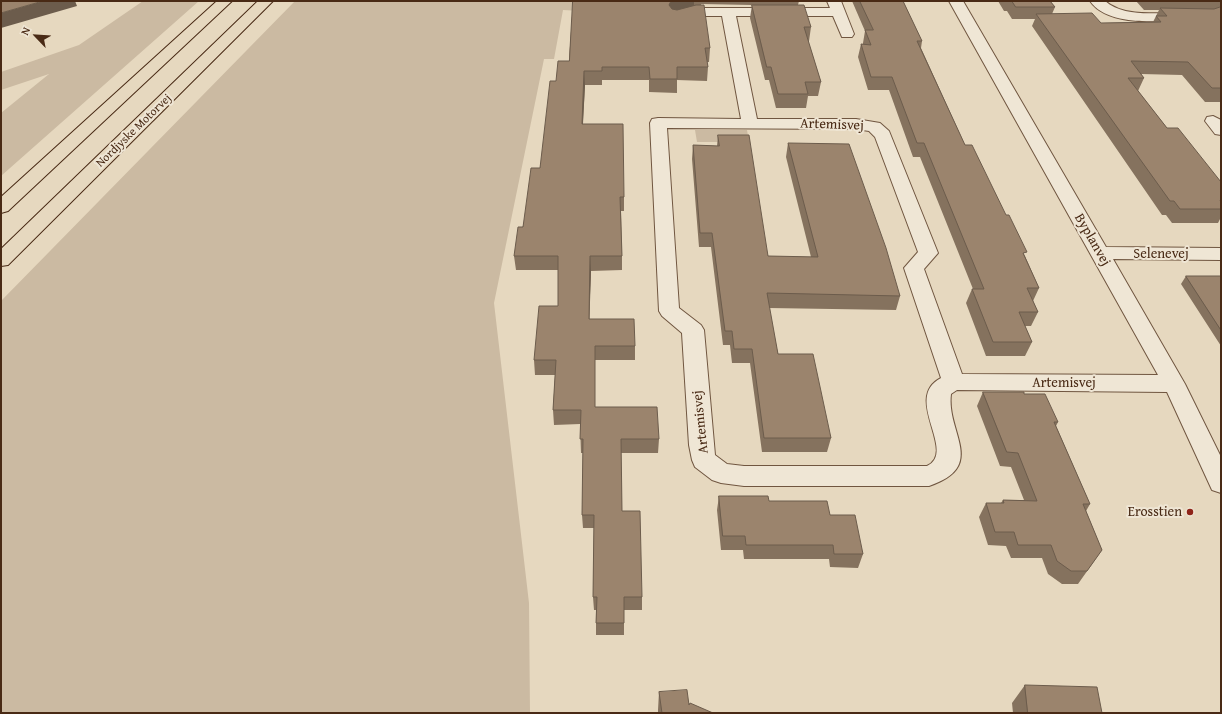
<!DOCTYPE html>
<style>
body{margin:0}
#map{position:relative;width:1222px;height:714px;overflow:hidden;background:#e6d8bf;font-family:"Gentium Book Plus",serif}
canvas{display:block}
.frame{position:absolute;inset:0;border:2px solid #492a15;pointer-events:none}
.north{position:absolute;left:16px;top:16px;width:40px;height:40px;-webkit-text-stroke:3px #efe6d5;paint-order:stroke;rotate:295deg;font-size:11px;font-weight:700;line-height:16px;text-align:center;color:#492a15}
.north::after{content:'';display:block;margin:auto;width:14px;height:18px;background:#492a15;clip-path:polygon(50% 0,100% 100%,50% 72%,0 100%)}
</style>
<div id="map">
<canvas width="1222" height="714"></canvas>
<div class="frame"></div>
<div class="north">N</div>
</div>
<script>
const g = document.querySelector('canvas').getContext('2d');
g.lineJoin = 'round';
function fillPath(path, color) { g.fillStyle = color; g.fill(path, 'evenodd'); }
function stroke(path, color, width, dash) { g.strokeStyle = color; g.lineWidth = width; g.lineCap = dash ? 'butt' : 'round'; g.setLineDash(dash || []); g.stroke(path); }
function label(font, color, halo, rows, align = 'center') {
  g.font = font + ' "Gentium Book Plus",serif'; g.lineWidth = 4; g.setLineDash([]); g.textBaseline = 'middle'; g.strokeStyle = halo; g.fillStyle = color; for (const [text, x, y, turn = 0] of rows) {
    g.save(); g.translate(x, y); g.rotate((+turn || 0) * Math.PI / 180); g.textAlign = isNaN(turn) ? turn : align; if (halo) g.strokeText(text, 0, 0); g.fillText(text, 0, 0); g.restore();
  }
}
fillPath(new Path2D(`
 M143,1h56l-198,175v-63l48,-39 -48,16v-18l78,-27z
 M295,1h286v10l-18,-1 -9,49h-10l-50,244 35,300 1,110h-529v-412z
 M695,130h52l2,12h-52z`), '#cbbaa2');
const minor = new Path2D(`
 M827,1h14l13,33 -2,3h-10l-9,-21h-97l21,103h99l24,4 9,8 49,122 -14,16 38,105 196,1 -209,-374h14l143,246 115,1v12l-108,-1 72,125 36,73v36l-9,-3 -45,-98 -210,-2 -6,4c-5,39 37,72 -22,92h-185l-23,-3 -9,-3 -17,-13 -3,-7 -3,-15 -7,-112 -20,-17 -3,-5 -9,-188 2,-4 6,-1 83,1 -19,-103h-27l-18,5 -5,-1 -2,-3 2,-3 22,-6h136zM667,128l189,1 13,2 6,6 43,115 -14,16 37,110c-39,20 17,74 -14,88h-183l-17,-2 -12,-9 -11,-125 -3,-5 -22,-17z
 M1090,1h15c21,18 56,11 81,11l5,1 2,3 -2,3 -5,1c-28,1 -78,7 -96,-19z
 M1213,116l8,4v15l-6,-1 -10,-13 2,-4z`);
const highway = new Path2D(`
 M217,1h15l-224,210 -7,2v-16z
 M258,1h15l-265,264 -7,1v-17z`);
stroke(minor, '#705640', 2);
stroke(highway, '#492a15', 2);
fillPath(minor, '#efe6d5');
fillPath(highway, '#e6d8bf');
fillPath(new Path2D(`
 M573,1h226l-1,4 13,22 -2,14h-1l13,41 -3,14h-10l-2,12h-30l-7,-28h-4l-15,-62 2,-13 -51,-1 9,44 -1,14h-2l1,5 -1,14 -30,-1v13l-28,-1v-12h-47v5h-17l-2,39 41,73v14h-3l1,45v14l-31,1 -2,48 46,27v14h-40v47l64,32 -1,14h-37l1,58 20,86v13h-18v25h-28v-25h-2l-1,-13 1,-69h-11l-1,-13 1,-62h-2l-1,-29 -26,1 -1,-15 2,-35h-20l-1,-15 24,-54v-36h-42l-2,-14 26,-88 16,-87 13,-20z
 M852,1h51l19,40 -1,7 44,97 60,111 14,32 -6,13 5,11 -7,14h-6l7,16 -7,14h-39l-20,-53 6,-14h1l-53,-132h-7l-24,-67h-21l-10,-33 3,-13h2v-1l2,-12z
 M998,1h52l5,6 -3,7 49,9 52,-1 6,-12h-15l-8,-9h85v101h-16l-23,-27 -41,-1 3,4 -6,13 29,37 54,54v35l-3,6h-46l-6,-8h-4l-130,-189 3,-7h-23l-5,-8h-3z
 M718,135l50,121 43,1 -25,-100 2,-14 112,153 -4,14 -127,-2 9,46 53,84 -4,14h-65l-12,-89h-18l-2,-18h-7l-12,-98h-12l-7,-88 1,-14 24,1z
 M1186,276h35v70l-40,-62z
 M983,392l41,2 34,28 -2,4 34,78 -4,7 16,39 -24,34h-16l-14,-10 -6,-16h-31l-5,-12 -18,-1 -9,-28 7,-14h15l2,-3h21l-13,-33 -11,-1 -23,-60z
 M719,496l111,19 33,39 -5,14 -28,-1 -1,-8h-85l-1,-9h-22l-4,-40z
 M1025,685l77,28h-89l-1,-10z
 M659,692l30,13 24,8h-55v-3z`), '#85725e');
fillPath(new Path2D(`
 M43,1h32l2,5 -76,22v-15z
 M671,1h23v6l-25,11v-13z
 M584,71l1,14 -3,53v-14z
 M590,256l1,15 -2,62v-14z`), '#6c5c4c');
const building = new Path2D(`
 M1,1h42l-42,12z
 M573,1h98l-2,4 3,4 5,1 19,-5h8l6,43h-5l3,19h-31v12h-27l-1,-12h-47v4h-18l-2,53h41l1,73h-4l2,59h-32l-1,63h45l1,27h-40v61h62l2,32h-38l1,72h18l2,86h-18v26h-28l1,-26h-4l1,-82h-12l1,-76h-3l1,-29h-28l3,-50h-22l5,-54h19v-50h-44l4,-29h5l8,-59h9l10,-87h6l2,-20h11z
 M860,1h43l19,40h-5l48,104h7l34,70h3l18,37 -4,1 16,35h-12l11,24h-19l13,30h-39l-21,-53h12l-60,-146h-7l-25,-66h-21l-10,-33 10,1 -6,-15h8z
 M1012,1h38l5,6h-39z
 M752,5h52l7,22h-7l17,55h-16l3,12h-30l-7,-27h-4z
 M1221,6v82h-9l-24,-26 -57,-1 13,17h-16l39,50h11l43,54v18h-1l1,2v7h-41l-6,-8h-4l-134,-187 56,-1 9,10 60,-1 -5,-6h11l-7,-8 54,1 6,-2z
 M718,135h31l19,121 50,1 -30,-114 61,1 37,104 14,48 -133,-3 11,61h35l18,84h-67l-12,-89h-18l-2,-18h-7l-13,-98h-12l-7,-88 26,1z
 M1186,276h35v54z
 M983,392h41v2h21l13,28h-4l36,82h-7l19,46 -15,21h-16l-14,-10 -6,-16h-33l-4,-13h-19l-9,-29h18l-1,-3 34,1 -19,-48 -11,-1z
 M719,496h49l1,5h58l3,14h25l8,39h-29l-1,-9h-87l-1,-9h-22z
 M1025,685l72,2 5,26h-74z
 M687,690l2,15 1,-2 23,10h-51l-3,-21z`);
fillPath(building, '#9b846d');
stroke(building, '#6c5c4c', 1);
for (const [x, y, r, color] of [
 [1190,512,4,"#8f2418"]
]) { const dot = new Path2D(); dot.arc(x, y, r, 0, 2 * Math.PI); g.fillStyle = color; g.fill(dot); stroke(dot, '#efe6d5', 1.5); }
label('12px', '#492a15', '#efe6d5', [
 ["Nordjyske Motorvej",134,131,-44]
]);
label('14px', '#492a15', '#efe6d5', [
 ["Artemisvej",832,125,2],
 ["Byplanvej",1092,240,60],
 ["Selenevej",1161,254],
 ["Artemisvej",1064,383],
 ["Artemisvej",701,422,-96]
]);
label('14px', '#492a15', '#efe6d5', [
 ["Erosstien",1182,512]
], 'right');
</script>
